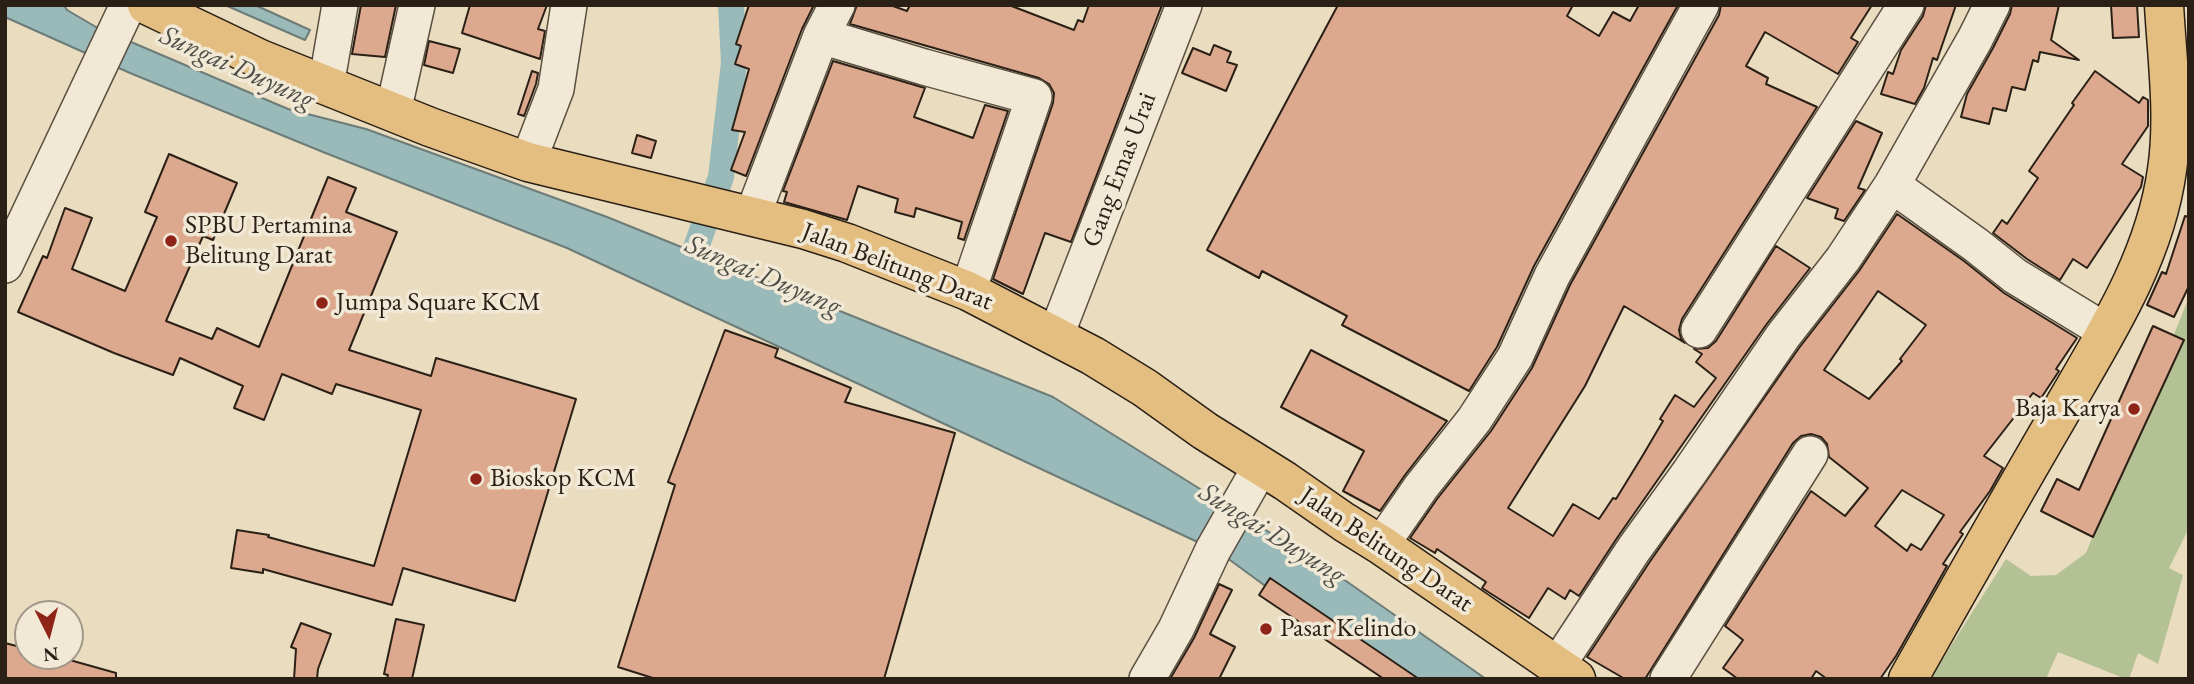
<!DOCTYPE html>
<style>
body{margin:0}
#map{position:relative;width:2194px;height:684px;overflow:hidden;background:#e9dcbf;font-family:"EB Garamond",serif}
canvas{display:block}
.frame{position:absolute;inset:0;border:7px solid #2b2016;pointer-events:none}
.north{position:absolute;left:14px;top:600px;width:70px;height:70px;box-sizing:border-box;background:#f1e8d5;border:2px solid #a29889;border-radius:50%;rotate:174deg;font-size:19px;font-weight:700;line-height:28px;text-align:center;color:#2b2016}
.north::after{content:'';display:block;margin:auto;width:24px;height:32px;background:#8f2418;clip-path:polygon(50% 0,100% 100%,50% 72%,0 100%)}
</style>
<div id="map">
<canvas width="2194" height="684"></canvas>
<div class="frame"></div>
<div class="north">N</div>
</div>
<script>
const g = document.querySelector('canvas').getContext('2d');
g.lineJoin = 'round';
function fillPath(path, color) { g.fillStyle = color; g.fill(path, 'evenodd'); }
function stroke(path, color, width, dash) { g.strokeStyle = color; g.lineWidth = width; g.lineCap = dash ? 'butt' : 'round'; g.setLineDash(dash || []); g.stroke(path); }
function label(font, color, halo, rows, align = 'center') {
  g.font = font + ' "EB Garamond",serif'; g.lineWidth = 7; g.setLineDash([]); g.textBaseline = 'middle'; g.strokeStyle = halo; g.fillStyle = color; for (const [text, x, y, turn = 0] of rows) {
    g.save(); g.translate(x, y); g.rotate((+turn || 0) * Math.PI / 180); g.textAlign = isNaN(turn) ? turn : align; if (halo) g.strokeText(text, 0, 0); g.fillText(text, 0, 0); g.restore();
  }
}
fillPath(new Path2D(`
 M2189,297v231l-20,40 14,7 -25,89 -20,-11 -9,26h-3l-68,-27 -12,27h-116l76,-120 25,17 25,-1 30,-22z`), '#b3c194');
const water = new Path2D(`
 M5,5h59l3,5 29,17 192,82 78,20 241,88 446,180 283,177 150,105h-94l-173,-127 -652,-304 -244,-96 -193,-79 -125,-56z
 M225,5h30l55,25 -5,10z`);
fillPath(water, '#99bab9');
stroke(water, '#6d7c78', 2);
stroke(new Path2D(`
 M686,276l35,-99 13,-114 -3,-58`), '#99bab9', 26);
const building = new Path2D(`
 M361,5h35l-11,52 -33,-3z
 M470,5h77l-9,24 7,2 -5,28 -78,-26z
 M749,5h65l-12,24 -56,147 -15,-6 14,-38 -13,-2 17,-61 -14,-5 6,-18 -5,-2z
 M857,5h33l17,6 3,-6h99l65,25 4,-10 5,2 6,-17h73l-91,237 -26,-9 -22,61 -30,-15 60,-176 1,-10 -5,-9 -10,-6 -189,-54z
 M1338,5h235l-6,11 32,20 14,-24 17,9 9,-16h39l-144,261 -37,81 -28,44 -127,-66 5,-9 -85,-45 -3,7 -52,-28z
 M1721,5h151l-21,33 7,4 -20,32 -73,-42 -19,34 22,12 -2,6 51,23 -135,212 -3,11 2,9 4,4 -61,-37 -39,80 -77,122 45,28 20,-32 26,15 14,-21 3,1 27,-44 20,-34 -3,-2 15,-24 19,12 22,-29 -20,-16 6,-8 -8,-5 14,-1 8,-7 60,-95 34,22 -44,57 -149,213 -38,58 -9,-6 -5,9 -17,-11 -19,30 -47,-30 4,-6 -49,-33 -2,4 -25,-15 27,-39 54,-68 41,-63 38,-83 149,-270z
 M1926,5h30l-19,55 -4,-2 -9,30 -9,16 -34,-10 7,-22 5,2 8,-24 22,-34z
 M2012,5h47l-8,35 28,20 -39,-8 -2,10 -5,-2 -8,30 -13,-3 -6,24 -13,-3 -4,16 -28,-7 6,-23 26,-46 17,-34z
 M2111,5h26l2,32 -26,1z
 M429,41l31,8 -7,24 -29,-8z
 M1214,45l17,7 -4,10 10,3 -11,26 -44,-18 11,-25 17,7z
 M833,61l92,27 -11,29 59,21 12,-33 23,6 -44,129 -6,-2 4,-16 -46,-14 -2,9 -19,-5 3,-13 -40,-13 -11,34 -63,-18 3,-10 -4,-1z
 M532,71l6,2 -2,11 -12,32 -6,-2z
 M2095,71l44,32 4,-6 5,3v26l-26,38 21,13 -2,10 -54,81 -14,-9 -13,21 -33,-21 -34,-26 9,-13 5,4 31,-46 -9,-7 45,-66 -2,-2z
 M1856,121l26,12 -24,55 7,2 -21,31 -9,-3 3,-9 -31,-11z
 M637,135l19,6 -5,17 -19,-5z
 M169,154l68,29 -24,57 -10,-4 -37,85 46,18 5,-11 42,19 69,-170 28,11 -10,24 51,20 -48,118 82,26 5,-18 140,41 -61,202 -112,-33 -11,37 -129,-36v4l-32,-5 6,-38 32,5 -1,2 106,29 47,-156 -85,-26 -4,10 -50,-20 -18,46 -30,-12 9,-22 -63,-28 -7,17 -59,-22 -96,-41 25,-56 4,2 18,-50 27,10 -20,51 53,22 32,-74 -12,-5z
 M1897,214l67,47 40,32 73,45 -21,31 3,2 -18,27 -8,-5 -49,63 19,12 -13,23 -30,41 3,2 -20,30 4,2 -51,90 -16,23h-53l-11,-8 -5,8h-73l-15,-11 20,-28 -18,-14 86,-135 34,25 23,-28 -39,-31 -2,-13 -6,-7 -10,-3 -10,2 -8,7 -148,236h-20l-38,-22 64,-97 148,-212 60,-77zM1878,291l48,34 -26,34 2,2 -33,38 -45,-29zM1902,490l42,25 -23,35 -10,-6 -4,7 -32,-25z
 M2185,216l4,1v69l-15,31 -27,-12 15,-33 4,2z
 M2153,326l31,14 -91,197 -52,-26 16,-32 22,11z
 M725,330l53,19 -3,8 76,31 -6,14 110,31 -71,246h-228l-38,-12 57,-182 -7,-3z
 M1311,350l136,71 -42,54 -25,36 -37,-20 21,-40 -83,-44z
 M1270,578l149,101h-35l-125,-84z
 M1219,584l13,6 -22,44 25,13 -16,32h-49l24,-41z
 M396,619l28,6 -12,54h-25l1,-4 -4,-1z
 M301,623l30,11 -13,35 -1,10h-23l2,-30 -5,-2z
 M5,643l23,6v7l31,1 57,16v6h-111z`);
fillPath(building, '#dda98e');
stroke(building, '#2b2016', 2);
const minor = new Path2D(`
 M821,36l103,31 110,30 -66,194
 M326,86l14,-81
 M393,112l24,-107
 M528,162l28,-73 13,-84
 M1892,185l84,60 39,31 92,56
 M752,217l69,-181 16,-31
 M5,265l123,-260
 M1699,330l207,-325
 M1056,335l128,-330
 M1381,545l40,-58 53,-67 41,-63 37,-81 149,-271
 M1557,666l77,-117 55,-76 94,-137 60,-77 49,-74 83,-146 17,-34
 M1147,679l29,-50 37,-79 48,-84
 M1668,679l142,-225`);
const major = new Path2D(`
 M147,5l113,54 170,68 98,35 275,67 44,14 121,48 125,65 52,32 60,43 80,50 59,41 37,23 195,134
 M1908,679c48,-85 96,-170 145,-254 46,-81 101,-161 114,-255 8,-52 0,-112 -3,-165`);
stroke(minor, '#5a4f40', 38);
stroke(major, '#2b2016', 41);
stroke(minor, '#f1e8d5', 35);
stroke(major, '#e4be80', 38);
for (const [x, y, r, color] of [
 [171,241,7,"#8f2418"],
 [322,303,7,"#8f2418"],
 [2134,409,7,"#8f2418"],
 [476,479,7,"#8f2418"],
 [1266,629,7,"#8f2418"]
]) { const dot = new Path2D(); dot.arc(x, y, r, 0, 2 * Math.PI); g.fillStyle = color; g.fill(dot); stroke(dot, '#f1e8d5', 2.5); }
label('26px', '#2b2016', '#f1e8d5', [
 ["Gang Emas Urai",1120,170,-69],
 ["Jalan Belitung Darat",897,267,21],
 ["Jalan Belitung Darat",1386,550,34]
]);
label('26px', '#2b2016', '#f1e8d5', [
 ["SPBU Pertamina",185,226],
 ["Belitung Darat",185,256],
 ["Jumpa Square KCM",336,303],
 ["Baja Karya",2120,409,"right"],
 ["Bioskop KCM",490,479],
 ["Pasar Kelindo",1280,629]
], 'left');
label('italic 28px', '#4c4e47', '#f1e8d5', [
 ["Sungai Duyung",237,68,24],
 ["Sungai Duyung",763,276,23],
 ["Sungai Duyung",1272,534,32]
]);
</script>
